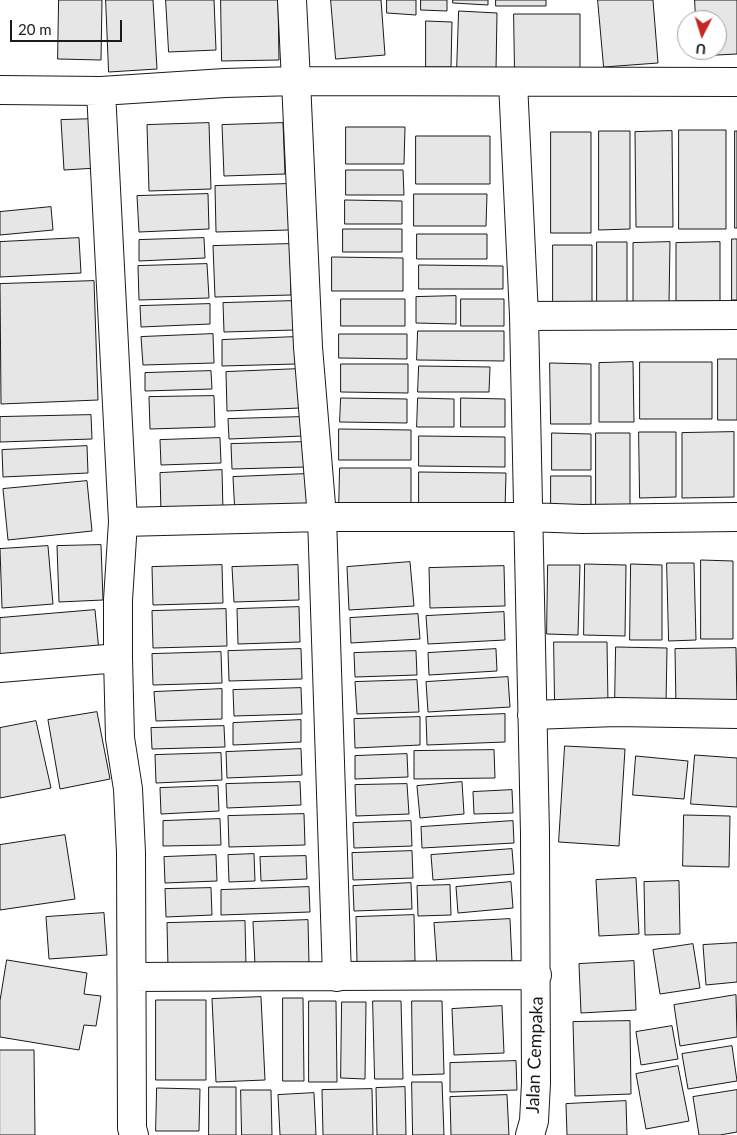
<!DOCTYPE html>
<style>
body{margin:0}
#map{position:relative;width:737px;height:1135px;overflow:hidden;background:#fff;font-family:Lato,sans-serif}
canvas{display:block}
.north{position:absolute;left:677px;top:10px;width:50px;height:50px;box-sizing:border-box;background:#fff;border:1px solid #a3a3a3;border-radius:50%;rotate:185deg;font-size:14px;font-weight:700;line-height:20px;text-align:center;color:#1a1a1a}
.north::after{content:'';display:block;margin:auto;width:18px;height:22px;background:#c62828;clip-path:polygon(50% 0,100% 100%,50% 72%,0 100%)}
.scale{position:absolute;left:10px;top:20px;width:112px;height:22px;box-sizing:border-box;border:2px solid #1a1a1a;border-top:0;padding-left:6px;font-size:15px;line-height:18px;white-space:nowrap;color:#1a1a1a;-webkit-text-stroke:4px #fff;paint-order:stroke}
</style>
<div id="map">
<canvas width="737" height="1135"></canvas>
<div class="north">U</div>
<div class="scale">20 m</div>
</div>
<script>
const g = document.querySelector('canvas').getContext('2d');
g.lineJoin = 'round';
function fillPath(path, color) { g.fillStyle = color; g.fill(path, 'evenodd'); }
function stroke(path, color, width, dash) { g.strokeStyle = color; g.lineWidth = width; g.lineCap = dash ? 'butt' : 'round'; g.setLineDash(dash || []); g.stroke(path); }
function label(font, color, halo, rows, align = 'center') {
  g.font = font + ' Lato,sans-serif'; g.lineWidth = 4; g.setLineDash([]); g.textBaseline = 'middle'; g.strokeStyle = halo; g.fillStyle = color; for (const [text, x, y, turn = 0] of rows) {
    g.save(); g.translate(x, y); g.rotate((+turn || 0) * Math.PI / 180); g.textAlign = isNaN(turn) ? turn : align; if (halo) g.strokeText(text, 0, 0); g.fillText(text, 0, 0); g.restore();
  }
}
const building = new Path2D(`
 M59,0h43l-1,60 -43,-1z
 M106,0h47l4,69 -48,3z
 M166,0h48l2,50 -47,2z
 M221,0h57l1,60 -57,1z
 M331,0h50l4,55 -49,4z
 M387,0h29v15l-29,-2z
 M421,0h26v11l-26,-1z
 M453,0h35v5l-35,-2z
 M496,0h50v6h-50z
 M598,0h55l5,63 -54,4z
 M695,0h42v54l-40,2v-6h20v-30h-21z
 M459,11l38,2 -1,58 -39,-1z
 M514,14h66v63l-65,-1z
 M426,21l26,1 -1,45h-25z
 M95,119l2,49 -33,2 -3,-50z
 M209,123l2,66 -62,2 -2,-66z
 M283,123l2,51 -61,2 -2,-51z
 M346,127h59l-1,37h-58z
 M679,130h47v99h-47z
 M599,131h31v98l-31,1z
 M672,131l1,96h-37l-1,-95z
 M735,131h2v97h-2z
 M551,132h40v101h-40z
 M416,136h74v48h-74z
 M346,170h57l1,25h-58z
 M287,184l2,46 -73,2 -1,-46z
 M208,194l1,35 -70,3 -2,-36z
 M414,194h73l-1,32h-72z
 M345,200l57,1v23h-57z
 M51,207l2,23 -53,5v-23z
 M343,229h59v23h-59z
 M417,234h70v25h-70z
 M79,238l2,35 -81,4v-35z
 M204,238l1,20 -66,3v-21z
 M732,239h5v61h-5z
 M597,242h30v61h-30z
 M670,242l-1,61h-36v-60z
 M720,242v59h-44v-58z
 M290,244l1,51 -76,2 -2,-51z
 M553,245h39v58l-39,1z
 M332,257l71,1v33h-71z
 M207,264l2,34 -70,2 -1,-34z
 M419,265l84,1v23h-84z
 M94,281l4,119 -97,4 -1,-120z
 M456,296v28l-40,-1v-26z
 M341,299h64v27h-64z
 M461,299h43v27h-43z
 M294,301l1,29 -71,2 -1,-29z
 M210,304v20l-69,3 -1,-21z
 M418,331h86v30l-87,-1z
 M213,334l1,29 -71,2 -2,-28z
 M339,334h68v25l-68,-1z
 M295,337l1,27 -74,2v-26z
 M718,359h19v61h-19z
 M633,362l1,60h-35v-59z
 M640,362h72v57h-72z
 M550,363l41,1v60h-40z
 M341,364h67v29l-67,-1z
 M419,366l71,1 -1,25h-71z
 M299,369l1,39 -73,3 -1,-39z
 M211,371l1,18 -67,2v-18z
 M214,396l1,31 -65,2 -1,-32z
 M341,398l66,1v24l-67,-1z
 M418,398l36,1v28h-37z
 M461,398l44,1v28h-44z
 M91,415l1,24 -92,3v-25z
 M302,417l1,19 -74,3 -1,-20z
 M339,429l72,1v30h-72z
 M639,432h37v65l-36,1z
 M734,432v65l-52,1v-65z
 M552,433l39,1v36h-39z
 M596,433h34v78h-34z
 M419,436l86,1v30l-86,-1z
 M220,438l1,25 -60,2 -1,-25z
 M305,442l1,25 -74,2 -1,-25z
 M87,446l1,27 -85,4 -1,-27z
 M340,468h71v43l-72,-1z
 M222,470l1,41 -62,2 -1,-40z
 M419,472l87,1 -1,36 -86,-1z
 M306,474l2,38 -73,3 -2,-38z
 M551,476h40v34h-40z
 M87,481l5,50 -84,9 -5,-51z
 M101,545l2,55 -44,2 -2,-56z
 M48,546l5,58 -51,4 -2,-59z
 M701,560l32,1v78h-32z
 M410,562l4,44 -65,4 -2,-43z
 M667,563h27l2,77 -27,1z
 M585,564l41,1 -1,71 -41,-1z
 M631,564l31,1v75h-32z
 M222,565l1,38 -70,2 -1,-38z
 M298,565l1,35 -65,2 -2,-35z
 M548,565h32l-2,70 -31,-1z
 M504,566l1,40 -75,2 -1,-40z
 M299,607l1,35 -62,2 -1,-35z
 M226,609l1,37 -74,2 -1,-37z
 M95,610l4,41 -99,9v-42z
 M504,612l1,28 -77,4 -2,-28z
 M418,614l2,25 -69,4 -1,-25z
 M554,642h53l1,62 -53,1z
 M616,647l51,1 -1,56 -51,-1z
 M736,648l1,59h-61l-1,-58z
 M301,649l1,30 -73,2 -1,-30z
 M496,649l1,22 -68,4 -1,-22z
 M416,651l1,24 -62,2 -1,-24z
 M221,652l1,31 -69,2 -1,-31z
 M508,677l2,30 -82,5 -2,-30z
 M417,680l2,32 -62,2 -2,-32z
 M301,688l1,26 -68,2 -1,-26z
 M222,689v30l-66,2 -2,-29z
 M97,712l13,67 -50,10 -12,-69z
 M505,714v28l-78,3 -1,-28z
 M420,717v28l-65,3 -1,-29z
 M301,720v22l-68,3v-22z
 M36,721l15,67 -51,10v-70z
 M224,726l1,21 -73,2 -1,-21z
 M565,746l60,3 -6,97 -60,-4z
 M301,749l1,26 -75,3 -1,-26z
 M494,750l1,28 -81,1v-28z
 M221,753l1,27 -66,3 -1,-28z
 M407,754l1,23 -53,2v-23z
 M695,755l42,3v49l-46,-3z
 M636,756l52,5 -4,38 -51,-4z
 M300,782l1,23 -74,3 -1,-24z
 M462,782l2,32 -44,4 -3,-32z
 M407,784l2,30 -53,2 -1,-31z
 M218,786l1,25 -58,3 -1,-26z
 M512,790l1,23 -39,1 -1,-22z
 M304,814l1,31 -76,2 -1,-31z
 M684,815l46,1 -1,51 -46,-1z
 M220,819l1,26 -58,1v-25z
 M411,821l1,25 -58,2 -1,-25z
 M513,821l1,22 -92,5 -1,-21z
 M65,835l10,64 -75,11v-65z
 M512,849l2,25 -81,6 -2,-25z
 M412,851l1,27 -60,2 -1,-27z
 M254,854l1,27 -26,1 -1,-27z
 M216,855l1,26 -52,2 -1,-26z
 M306,856l1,23 -46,2 -1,-24z
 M636,878l3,56 -40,2 -3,-56z
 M679,881l1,53 -35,1 -1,-53z
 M511,882l2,26 -55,5 -2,-26z
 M411,883l1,26 -58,2 -1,-25z
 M450,885l1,30 -33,1 -1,-30z
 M309,887l1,25 -89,3v-25z
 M211,888l1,27 -46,2 -1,-28z
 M104,913l3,42 -58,4 -3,-42z
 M414,915l1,46 -58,2 -1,-46z
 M510,919l2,43 -75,4 -3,-43z
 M308,920l1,44 -54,1 -2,-43z
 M245,921l1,45 -78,2 -1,-45z
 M737,943v39l-31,3 -3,-40z
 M693,944l7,44 -40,6 -7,-44z
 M7,960l80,13 -3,21 17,2 -5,30 -12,-1 -5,25 -79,-13v-36z
 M634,961l2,49 -55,3 -2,-49z
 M736,995l1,42 -57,9 -6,-41z
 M261,997l4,83 -49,2 -4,-83z
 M283,998h20l1,83h-21z
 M156,1000h50v80h-50z
 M309,1001h27l1,81h-28z
 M373,1001h28l2,78h-28z
 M412,1001h30l2,73 -31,1z
 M342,1002h24l-1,77 -24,-1z
 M502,1006l2,47 -50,2 -2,-46z
 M630,1021l1,73 -56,2 -2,-74z
 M672,1026l6,33 -37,6 -5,-33z
 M732,1046l5,35 -49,8 -6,-35z
 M0,1050h34l1,85h-35z
 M516,1061l1,29 -67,2v-29z
 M678,1066l11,55 -43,8 -10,-55z
 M412,1082h30l2,53h-31z
 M209,1087h27v48h-27z
 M405,1087l1,48h-29l-1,-47z
 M157,1088l43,1 -1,42h-43z
 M372,1089l1,46h-50l-1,-45z
 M241,1090h30l1,45h-30z
 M737,1090v42l-17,3h-21l-6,-38z
 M314,1093l2,42h-36l-2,-40z
 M507,1095l2,40h-58l-1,-38z
 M626,1101l1,34h-60l-1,-31z`);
fillPath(building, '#e6e6e6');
stroke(building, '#1a1a1a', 1);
const street = new Path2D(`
 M292,0l4,81 441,1
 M513,82l11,234 11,518 1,249 -2,38 -4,14
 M0,90l101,1 124,-8 71,-2 12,266 14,170 15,460
 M101,91l22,431 -5,78v58l2,80 8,51 3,64 1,275 2,7
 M524,316l213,-1
 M123,522l199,-5h205l55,2 155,-2
 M0,668l118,-10
 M532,715l84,-3 121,2
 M132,977l405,-2`);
stroke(street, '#1a1a1a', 30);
stroke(street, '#fff', 28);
label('18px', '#1a1a1a', '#fff', [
 ["Jalan Cempaka",535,1055,-88]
]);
</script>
